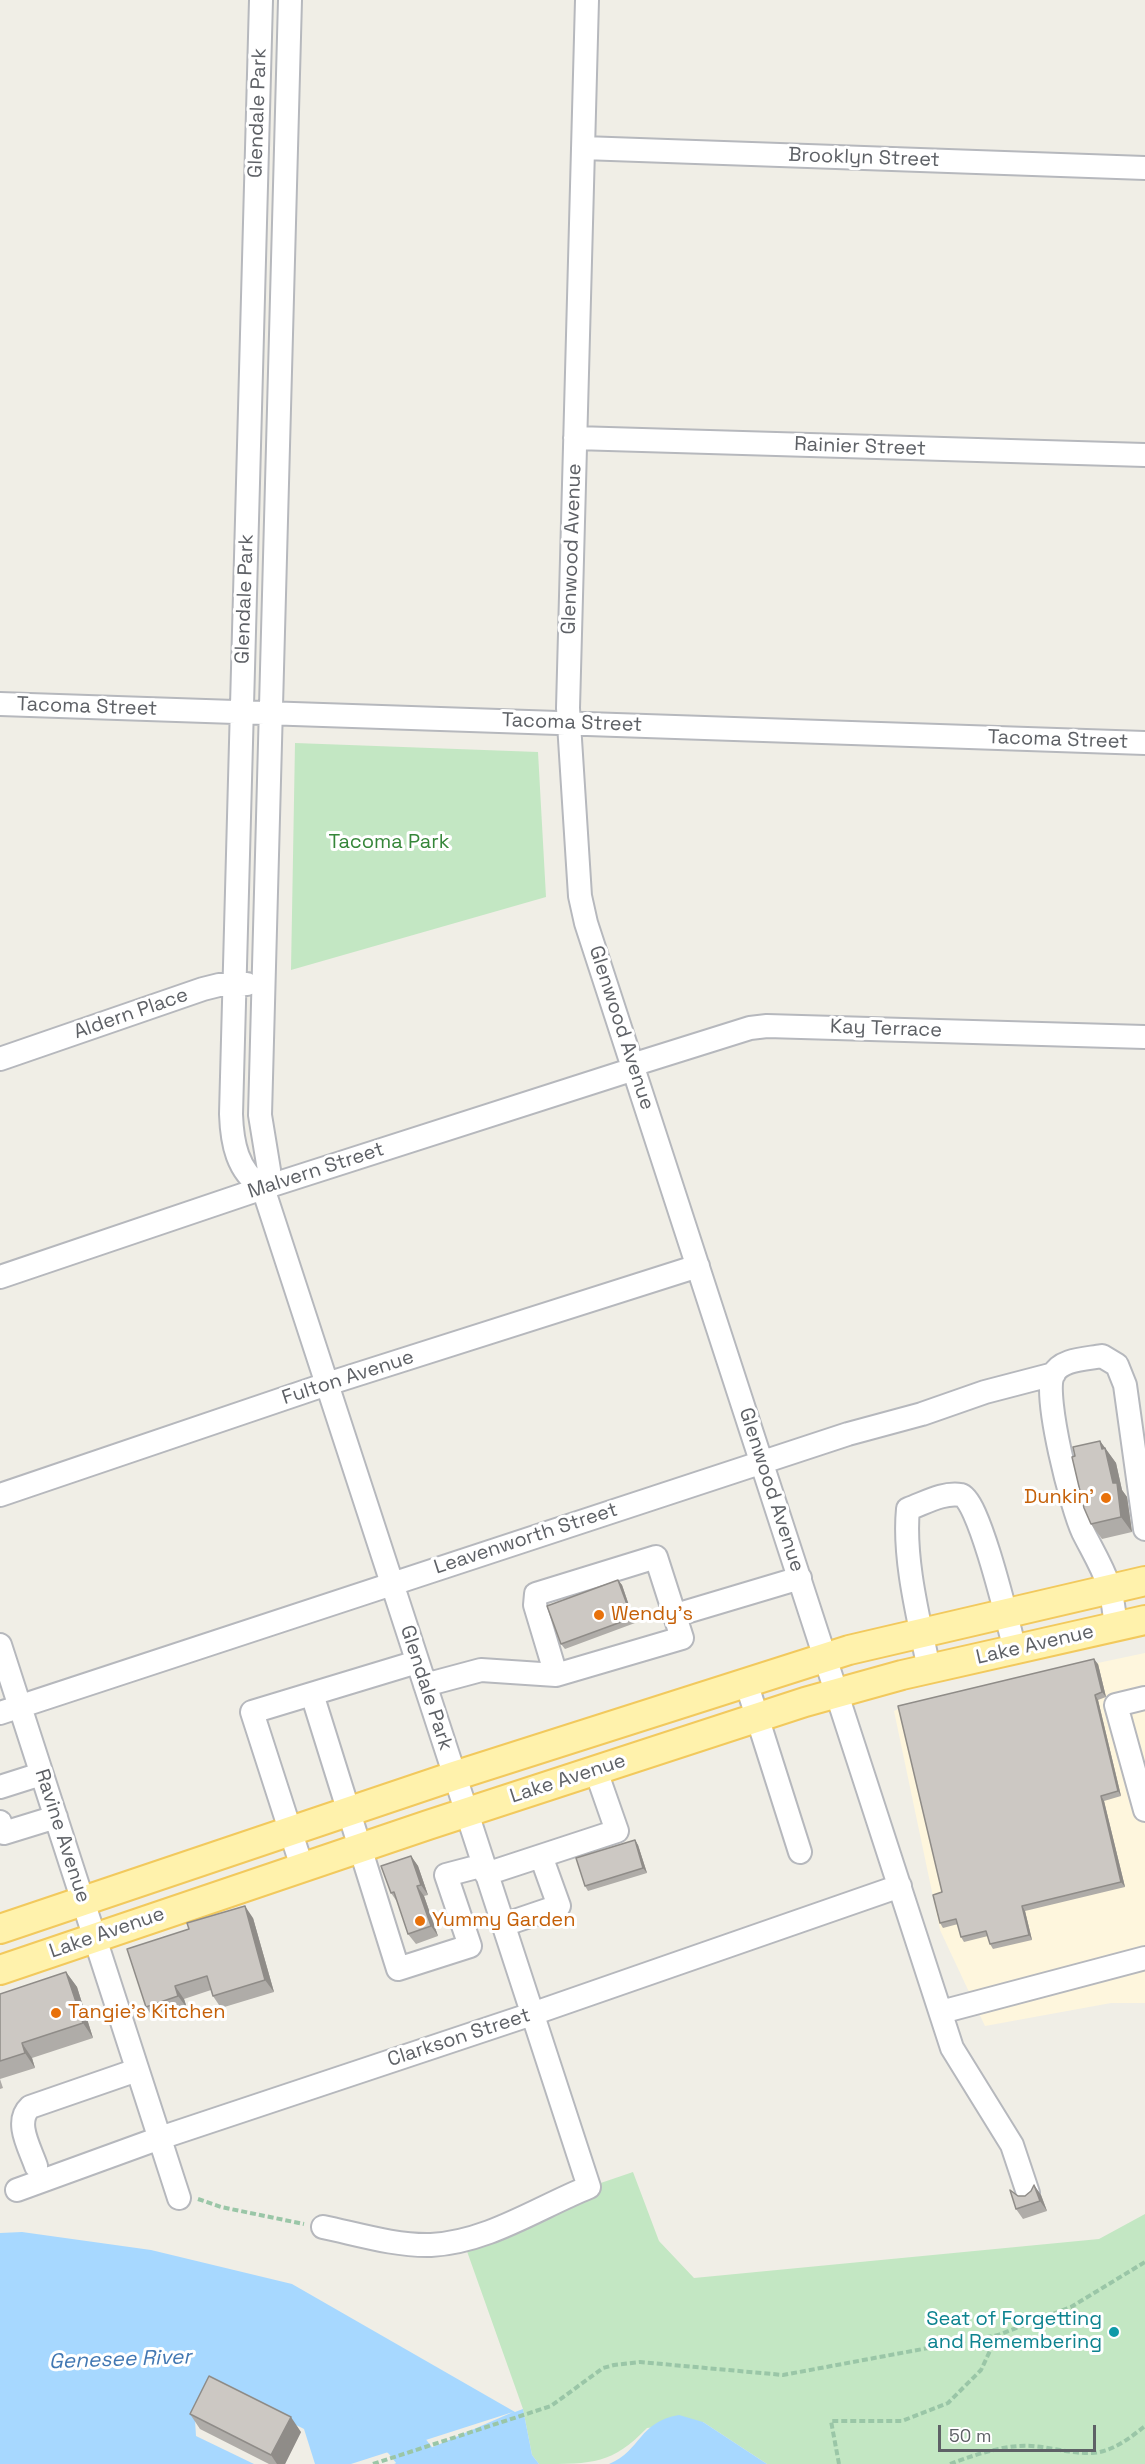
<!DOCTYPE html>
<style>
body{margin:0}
#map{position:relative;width:1145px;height:2464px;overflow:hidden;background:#f0eee6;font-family:"Space Grotesk",sans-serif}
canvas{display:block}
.scale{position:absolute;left:938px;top:2425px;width:158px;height:27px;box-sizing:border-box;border:3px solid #5e6166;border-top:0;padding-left:8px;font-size:18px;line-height:21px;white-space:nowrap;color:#5e6166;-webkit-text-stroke:4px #fff;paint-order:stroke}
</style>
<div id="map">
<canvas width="1145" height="2464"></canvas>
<div class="scale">50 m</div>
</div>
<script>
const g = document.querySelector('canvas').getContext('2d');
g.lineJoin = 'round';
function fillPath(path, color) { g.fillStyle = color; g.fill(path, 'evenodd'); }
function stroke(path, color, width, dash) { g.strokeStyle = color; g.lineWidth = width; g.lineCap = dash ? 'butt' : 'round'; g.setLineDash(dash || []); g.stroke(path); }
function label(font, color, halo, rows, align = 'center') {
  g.font = font + ' "Space Grotesk",sans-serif'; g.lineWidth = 6; g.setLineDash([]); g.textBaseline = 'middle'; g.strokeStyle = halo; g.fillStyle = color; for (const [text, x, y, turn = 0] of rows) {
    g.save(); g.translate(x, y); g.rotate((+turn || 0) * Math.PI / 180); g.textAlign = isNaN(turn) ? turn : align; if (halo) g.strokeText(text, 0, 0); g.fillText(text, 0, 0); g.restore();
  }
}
fillPath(new Path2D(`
 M1145,1653v350h-34l-126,23 -45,-96 -46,-219 19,-9z`), '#fef6dd');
fillPath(new Path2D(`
 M295,743l243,9 8,145 -255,73z
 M633,2172l26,69 35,37 405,-39 46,-25v250h-378l-64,-42 -56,6c-35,36 -53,36 -108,36l-7,-9 -9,-46 -60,-169 126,-53z`), '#c3e7c3');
fillPath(new Path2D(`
 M22,2232l129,18 141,34 223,128 8,-3 9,46 7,9h-145l119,-52 -162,52h-36l-11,-35 -83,-42 -27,17 2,32 58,28h-254v-231z
 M679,2415l24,7 64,42h-158c33,-14 29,-42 70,-49z`), '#a7d8ff');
stroke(new Path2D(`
 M370,2412l33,29 18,23`), '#a7d8ff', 38);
const minor = new Path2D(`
 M261,0l-30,1114c1,29 6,57 32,74l326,999c-52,21 -101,55 -158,58 -36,1 -74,-11 -108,-18
 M587,0l-19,708 12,188 6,27 366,1125 60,97 16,48
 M583,148l562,20
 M575,438l570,17
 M0,704l1145,39
 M0,1059l203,-70 16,-4 28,-1
 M632,1065l118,-37 17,-2 378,11
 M263,1188l6,-18 -9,-55 30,-1115
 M0,1277l263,-89 371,-119
 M0,1495l327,-111 371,-118
 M676,1615l124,-37
 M1116,1626c-2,-13 -3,-28 -7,-40 -7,-20 -17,-36 -26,-54 -11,-23 -40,-136 -30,-157 7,-16 33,-16 49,-19l15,9 8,20 20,144
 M0,1645l179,553
 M929,1669c-10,-49 -26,-110 -21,-160 17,-6 35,-17 53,-14 18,4 48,132 54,155
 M746,1682l54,170
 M425,1685l56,-15 75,5 126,-37 -26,-81 -120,37 -1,11 21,70
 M312,1694l86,275 72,-23 -24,-71 38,-10
 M1145,1698l-29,7 29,105
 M0,1713l848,-279 74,-20 63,-22 69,-18
 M0,1787l41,-13
 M0,1822l4,11 52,-16
 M302,1867l-50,-155 165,-50
 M486,1874l131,-43 -21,-60
 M503,1925l56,-19 -18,-50
 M941,2012l204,-54
 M36,2166c-6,-18 -22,-44 -6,-59l107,-37
 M17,2190l143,-52 372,-124 368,-128`);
const major = new Path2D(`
 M0,1929l454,-153 395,-126 296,-69
 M0,1970l428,-145 377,-123 97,-27 243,-55`);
stroke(minor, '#b6b8bd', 26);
stroke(major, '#f2c95d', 32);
stroke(new Path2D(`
 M198,2199l23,8 83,17
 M373,2464l178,-58 52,-38 11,-3 26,-3 143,13 215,-40 73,-28 74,-45
 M839,2464l-8,-43h71l46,-18 33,-33 16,-34
 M950,2464c21,-8 45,-16 68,-18 25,-2 49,8 74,7 20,-1 38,-15 53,-27`), '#9ac6a7', 4, [6, 3]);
stroke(minor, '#fff', 22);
stroke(major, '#fff2ac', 28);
fillPath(new Path2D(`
 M1100,1441l16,22 6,27 5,7 5,35 -30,7 -11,-15 -16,-68z
 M618,1580l4,5 13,38 -70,26 -4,-5z
 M1098,1664l8,33 -8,3 23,96 -17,5 21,86 -100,24 7,29 -39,9 -3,-5 -2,-8 -24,6 -3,-5 -3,-13 -15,4 -3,-5 2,-31z
 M635,1840l3,5 9,28 -59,18 -3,-5z
 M411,1856l7,10 10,29 -4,1 14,40 -22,8 -8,-10 -10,-31 -7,-10z
 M253,1918l21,74 -53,16 -8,-12 -2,-6 -27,9 3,9 -33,11 -8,-12z
 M66,1972l11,15 16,51 -61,20 3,10 -35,11 3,9 -3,1v-95z
 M1034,2185l7,10 6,16 -24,8 -7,-10 2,-13h7l6,-5z
 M190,2414l111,18 -16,32h-16l-69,-35z`), '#afaca8');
fillPath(new Path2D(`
 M1100,1441l16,22 6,27 5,7 5,35 -11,-15 -8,-34z
 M618,1580l4,5 13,38 -3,-5z
 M1094,1659l4,5 8,33 -4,-5z
 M1095,1695l3,5 23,96 -3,-5z
 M1101,1796l3,5 21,86 -4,-5z
 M635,1840l3,5 9,28 -4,-5z
 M411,1856l7,10 10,29 -7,-10z
 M417,1886l7,10 14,40 -7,-10z
 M245,1906l8,12 21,74 -9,-12z
 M1022,1906l3,5 7,29 -3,-5z
 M66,1972l11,15 16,51 -10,-15z
 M175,1986l9,13 3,9 -9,-12z
 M22,2043l10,15 3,10 -10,-15z
 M1034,2185l7,10 6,16 -7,-10z
 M291,2417l10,15 -16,32h-8l-6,-9z`), '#8f8c88');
const building = new Path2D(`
 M1100,1441l2,8 3,-1 8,35h4l4,34 -30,7 -7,-16 -12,-51 3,-1 -2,-9z
 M618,1580l14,38 -71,26 -14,-38z
 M1094,1659l8,33 -7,3 23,96 -17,5 20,86 -99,24 7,29 -39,9 -4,-13 -25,6 -5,-18 -16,4 -7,-28 9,-3 -44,-186z
 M635,1840l8,28 -58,18 -9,-28z
 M411,1856l10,29 -4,1 14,40 -23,8 -14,-42 -3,1 -10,-27z
 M245,1906l20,74 -52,16 -6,-20 -32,10 3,10 -32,11 -19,-58 62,-20 -2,-6z
 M66,1972l17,51 -61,20 3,10 -25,8v-67z
 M1034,2185l6,16 -24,8 -6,-19 8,6h7l6,-5z
 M209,2376l82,41 -20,38 -81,-41z`);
fillPath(building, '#ccc8c3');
stroke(building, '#8f8c88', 1.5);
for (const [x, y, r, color] of [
 [1106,1498,6,"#e8710a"],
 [599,1615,6,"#e8710a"],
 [420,1921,6,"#e8710a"],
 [56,2013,6,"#e8710a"],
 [1114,2332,6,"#0f9aa8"]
]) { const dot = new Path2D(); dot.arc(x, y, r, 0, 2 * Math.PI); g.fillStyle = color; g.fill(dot); stroke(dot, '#fff', 2); }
label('20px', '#5e6166', '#fff', [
 ["Glendale Park",258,113,-88],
 ["Brooklyn Street",864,158,2],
 ["Rainier Street",860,447,2],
 ["Glenwood Avenue",572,549,-88],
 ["Glendale Park",245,599,-88],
 ["Tacoma Street",87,707,2],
 ["Tacoma Street",572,723,2],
 ["Tacoma Street",1058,740,2],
 ["Aldern Place",131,1014,-19],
 ["Glenwood Avenue",621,1028,72],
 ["Kay Terrace",886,1029,2],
 ["Malvern Street",316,1171,-18],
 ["Fulton Avenue",348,1378,-18],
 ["Glenwood Avenue",771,1490,72],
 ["Leavenworth Street",526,1539,-18],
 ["Lake Avenue",1035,1645,-13],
 ["Glendale Park",426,1688,72],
 ["Lake Avenue",568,1779,-18],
 ["Ravine Avenue",62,1836,72],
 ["Lake Avenue",107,1933,-19],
 ["Clarkson Street",459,2038,-18]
]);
label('20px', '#358639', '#fff', [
 ["Tacoma Park",389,843]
]);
label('20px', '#c56008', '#fff', [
 ["Dunkin'",1094,1498,"right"],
 ["Wendy's",611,1615],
 ["Yummy Garden",432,1921],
 ["Tangie's Kitchen",68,2013]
], 'left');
label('20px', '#0d838f', '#fff', [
 ["Seat of Forgetting",1102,2320],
 ["and Remembering",1102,2343]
], 'right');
label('italic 21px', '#4278b3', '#fff', [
 ["Genesee River",120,2360,-2]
]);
</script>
